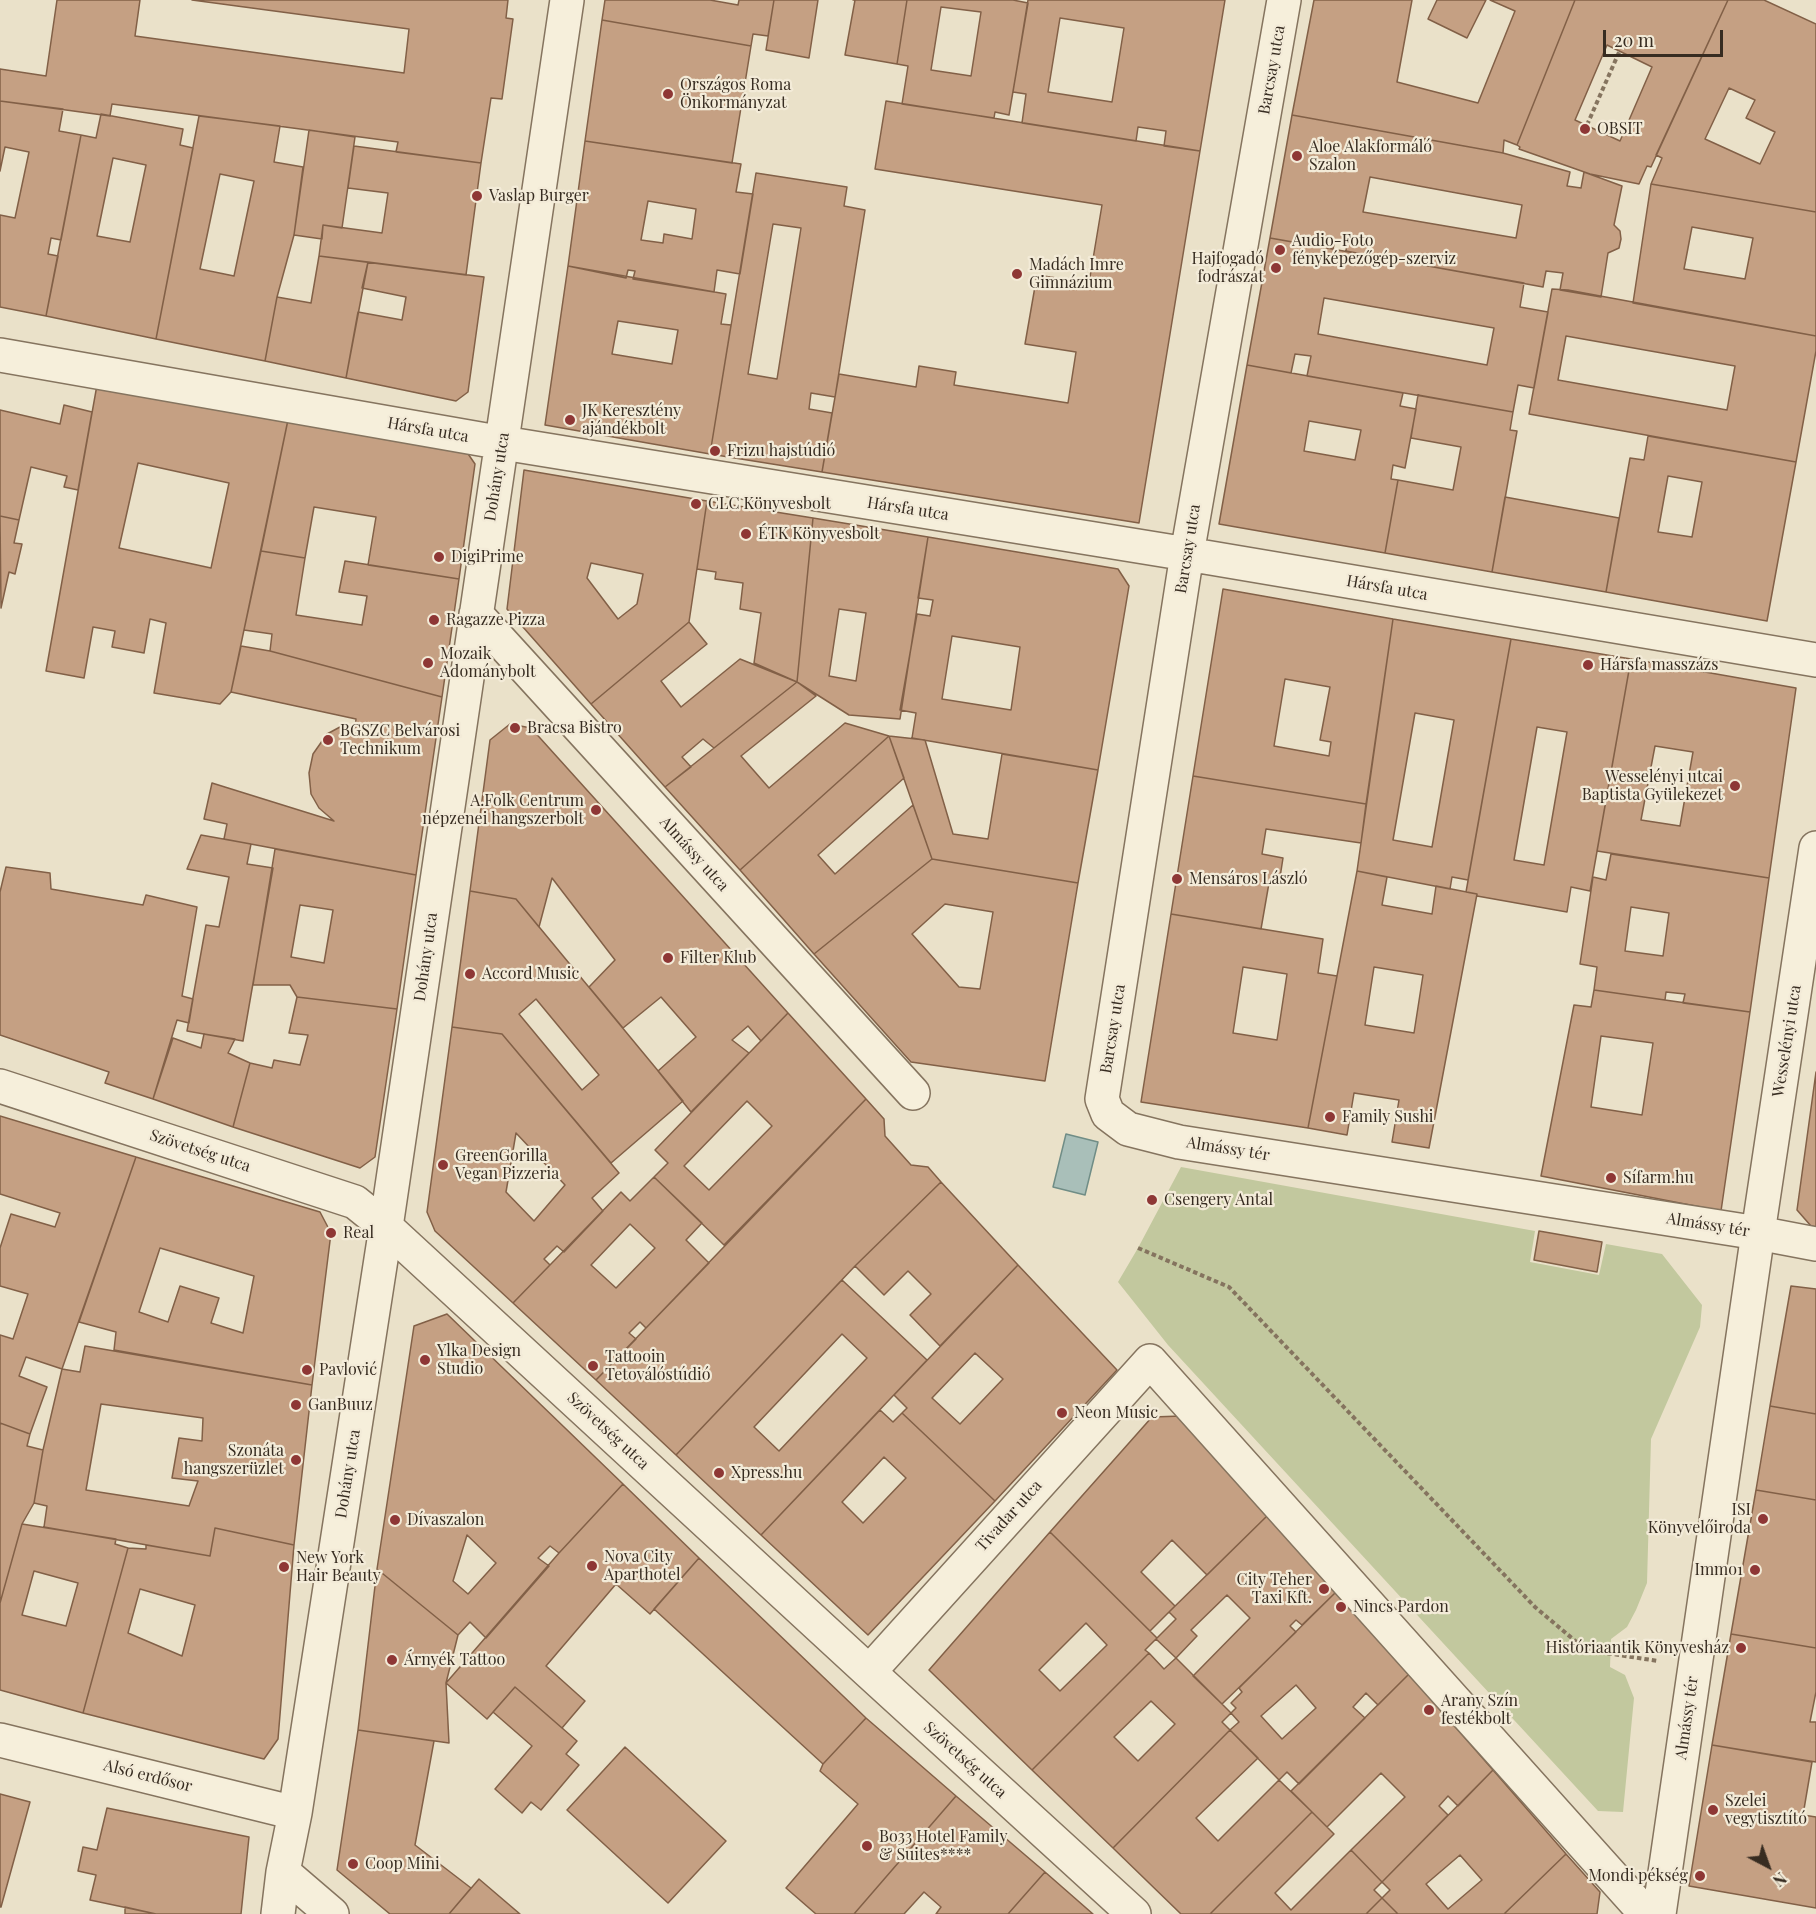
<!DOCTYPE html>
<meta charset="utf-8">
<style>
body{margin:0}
#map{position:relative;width:1816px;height:1914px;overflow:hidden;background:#eae1c9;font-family:"Playfair Display",serif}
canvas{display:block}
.north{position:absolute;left:1738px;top:1836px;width:60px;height:60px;-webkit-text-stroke:4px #f3ebd8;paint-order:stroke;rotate:139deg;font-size:16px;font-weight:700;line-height:24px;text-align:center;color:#372c21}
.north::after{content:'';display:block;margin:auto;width:21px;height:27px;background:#372c21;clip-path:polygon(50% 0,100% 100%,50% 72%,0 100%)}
.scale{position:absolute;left:1603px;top:30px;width:120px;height:27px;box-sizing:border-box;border:3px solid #372c21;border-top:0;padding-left:8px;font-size:18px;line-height:21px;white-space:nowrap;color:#372c21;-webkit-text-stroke:4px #f3ebd8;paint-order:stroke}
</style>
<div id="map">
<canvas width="1816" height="1914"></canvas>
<div class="north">N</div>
<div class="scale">20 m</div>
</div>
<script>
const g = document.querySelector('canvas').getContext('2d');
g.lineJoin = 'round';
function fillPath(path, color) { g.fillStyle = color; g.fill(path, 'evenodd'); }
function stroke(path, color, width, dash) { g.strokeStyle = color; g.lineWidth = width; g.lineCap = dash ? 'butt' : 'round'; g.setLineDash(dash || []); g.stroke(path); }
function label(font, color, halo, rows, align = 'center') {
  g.font = font + ' "Playfair Display",serif'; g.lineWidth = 4.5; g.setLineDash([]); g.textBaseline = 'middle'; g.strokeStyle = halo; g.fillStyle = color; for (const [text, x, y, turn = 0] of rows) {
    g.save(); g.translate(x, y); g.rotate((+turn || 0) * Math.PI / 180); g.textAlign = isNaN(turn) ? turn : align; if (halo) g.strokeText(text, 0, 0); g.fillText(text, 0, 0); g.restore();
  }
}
fillPath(new Path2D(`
 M1181,1167l354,64 -5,31 69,13 7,-31 56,10 40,51 -2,22 -49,112 -4,144 -11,27 -9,17 -16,12 -1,28 15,8 9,23 -11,114 -25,-1 -430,-466 -50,-63 20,-34z`), '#c2c89e');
const water = new Path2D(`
 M1066,1134l32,8 -13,53 -32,-8z`);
fillPath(water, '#a9bfb9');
stroke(water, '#708d86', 1.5);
const building = new Path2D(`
 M57,0h83l-5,36 269,37 5,-44 -217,-29h316l-2,18 7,1 -11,80 -11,-1 -10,65 -85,-11 2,-10 -286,-38 -2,12 -110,-15v-32l46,7z
 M605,0h105l28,5 1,-5h35l-6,36 -15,-2 -2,12 -149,-26z
 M774,0h44l-9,58 -43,-8z
 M853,0h54l-10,64 -52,-9 10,-55z
 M907,0h106l15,3 -19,112 -14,-3 -1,6 -92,-14 6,-38 -11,-2zM941,7l40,5 -10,64 -40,-6z
 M1028,0h197l-25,151 -36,-5 2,-15 -28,-4 -2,14 -114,-18 4,-29 -13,-2zM1060,18l64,10 -12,74 -64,-10z
 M1314,0h98l-15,82 81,21 37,-92 -25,-11h85l-58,145 -13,-5 -1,13 -211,-38z
 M1437,0h49l-19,38 -39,-19z
 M1575,0h153l-77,167 -4,-1 -8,18 -49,-10 -71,-25 1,-2 -3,-2zM1607,45l45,22 -32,74 -45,-21z
 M1728,0h36l52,24v188l-165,-28 11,-26 -6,-3zM1729,88l26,12 -9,18 29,14 -15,32 -55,-25z
 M602,20l149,26 -19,117 -147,-22z
 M0,101l63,8 -4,22 22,4 -20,105 -10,-2 -3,16 10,2 -12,60 -46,-9v-92l15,3 14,-66 -24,-5 -5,24z
 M886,101l314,50 -61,372 -317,-51 17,-98 77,13 3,-21 37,6 -2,13 114,18 8,-51 -51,-8 12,-69 52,8 13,-78 -227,-36z
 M101,114l82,15 -3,16 13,3 -37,191 -110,-23 35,-181 15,3zM113,158l33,7 -16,77 -33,-6z
 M1292,115l211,38 67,19 -3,14 14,2 3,-16 38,14 -8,39 6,6 1,8 -2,9 -11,5 -7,44 -41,-7 3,-17 -17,-2 -3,16 -197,-36 1,-9 -12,-2 -2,9 -63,-11zM1370,177l152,28 -6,33 -153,-26z
 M199,116l81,10 -6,36 29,5 -9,68 -17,62 -12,64 -109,-22zM220,174l34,7 -20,95 -34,-7z
 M309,130l46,7 -13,91 -19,-3 -1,14 -28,-4z
 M585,141l156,23 -5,28 17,2 -13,80 -23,-4 -3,22 -81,-13 2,-8 -7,-1 -2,8 -58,-12zM648,201l48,8 -4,30 -28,-5 -1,9 -22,-3z
 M354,146l127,17 -15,112 -147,-19 4,-31 59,8 6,-40 -40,-5z
 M756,173l91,14 -3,19 21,4 -30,187 -24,-4 -2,16 23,4 -10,59 -112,-18zM773,224l28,4 -24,151 -29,-5z
 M1651,184l165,28v124l-183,-33zM1692,227l61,11 -8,41 -61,-10z
 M1270,238l254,45 -4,24 28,5 -14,76 -16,-3 -5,27 -206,-36 4,-20 -16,-2 -4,19 -44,-8zM1324,298l170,30 -7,37 -169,-31z
 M319,256l49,6 -22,116 -81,-17 12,-64 34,6z
 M368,262l116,15 -16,115 -12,9 -110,-23 12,-66 44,8 4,-23 -44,-9z
 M568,266l158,28 -5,30 10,1 -21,129 -165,-29zM618,321l60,9 -6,34 -60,-10z
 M1552,289l16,1 248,46v15l-20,111 -267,-48zM1566,336l169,30 -8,44 -169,-30z
 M1247,365l156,28 -3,13 16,3 -11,59 -12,-3 -2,14 7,1 -13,73 -166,-29zM1309,421l52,9 -6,30 -51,-9z
 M97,385l192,30 -58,277 -11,12 -66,-11 12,-70 -16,-4 -6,34 -32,-6 3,-16 -22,-4 -9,51 -38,-7zM138,463l91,20 -18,85 -92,-20z
 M1418,395l95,17 -3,18 7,1 -25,141 -107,-19 13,-73 55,10 8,-43 -50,-9z
 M64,405l28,7 -14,78 -14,-3 3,-11 -36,-9 -12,53 -19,-4v-106l60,14z
 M289,415l173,30 13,19 -16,115 -91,-14 8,-48 -62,-10 -9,51 -44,-7z
 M1648,436l148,26 -29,159 -161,-29 24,-134 14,2zM1668,476l34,6 -10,55 -34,-5z
 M524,470l183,31 -18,121 -98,82 -84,-95zM591,563l52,11 -6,30 -19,15 -31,-41z
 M1505,497l114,21 -13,74 -114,-20z
 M707,501l106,17 -16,164 -43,-19 7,-50 -21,-4 3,-26 -28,-4 1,-7 -19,-3z
 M0,516l19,4 -5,23 8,1 -7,30 -6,-2 -8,36z
 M813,518l115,19 -28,182 -51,-4 -52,-33zM839,609l27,4 -10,68 -27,-5z
 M928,537l190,32 11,17 -31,184 -186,-32 4,-25 -16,-3 17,-96 13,2 3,-16 -15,-2zM952,636l68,11 -9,63 -69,-11z
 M261,551l44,7 -9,57 66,10 5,-29 -28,-4 6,-31 114,18 -17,118 -172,-46 2,-17 -28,-4z
 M1223,589l170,30 -27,185 -173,-28zM1285,679l45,8 -10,53 11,2 -2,14 -55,-10z
 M1393,619l118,20 -43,241 -16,-3 -2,12 -93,-18zM1415,713l39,7 -22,127 -39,-7z
 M689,622l18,22 -46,37 20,26 59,-48 57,23 -83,66 -11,-9 -21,18 9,10 -26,20 -74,-83z
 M1511,639l120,20 -41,232 -19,-4 -4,25 -90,-16v-2l-11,-2zM1537,727l30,5 -23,133 -30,-5z
 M241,646l29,5 172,46 -26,178 -192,-36 3,-15 -23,-5 8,-36 122,38 -15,-13 -8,-14 -2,-21 4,-19 14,-20 13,-7 15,1 1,-9 -125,-27z
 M1631,659l165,29 -27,190 -172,-27zM1655,746l38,6 -13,74 -39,-6z
 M797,682l19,14 -75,60 28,32 76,-65 44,13 -149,134 -75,-83z
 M510,724l21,4 257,285 -27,28 -13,-15 -16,14 17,13 -58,59 -33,-41 38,-34 -35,-40 -38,31 -34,-41 26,-27 -63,-82 -13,49 -23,-28 -46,-8 20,-151z
 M889,736l36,4 28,94 35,5 14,-85 96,16 -20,113 -146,-24z
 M889,736l15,42 -86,77 17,19 78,-69 19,54 -118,95 -74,-84z
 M1193,776l173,28 -5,39 -95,-14 -4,25 21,4 -4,26 -10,-1 -8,46 -90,-15z
 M201,835l50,9 -4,20 26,4 -30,173 -56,-10 19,-106 13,2 10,-50 -42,-8z
 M275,849l141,26 -19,134 -100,-12 -7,-12h-37zM300,905l33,5 -9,53 -33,-6z
 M1611,854l158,24 -19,134 -67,-9 2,-9 -19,-2 -1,8 -71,-10 3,-23 -17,-3 13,-87 13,3zM1631,907l38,6 -6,43 -38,-5z
 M932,859l146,24 -33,198 -134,-19 -97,-108zM945,904l48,8 -13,77 -21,-2 -47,-53z
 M6,867l44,6 1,16 92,16 3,-10 51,12 -15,89 11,3 -4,24 -12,-3 -24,79 -48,-16 4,-11 -109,-37v-143z
 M1357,871l30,6 -5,28 50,9 4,-28 41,8 -48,254 -37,-6 7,-42 -45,-7 -7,42 -39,-7zM1374,967l49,8 -9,58 -49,-8z
 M470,891l46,8 167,202 -72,62 -109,-129 -50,-7zM536,999l63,76 -17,15 -63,-76z
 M1171,914l152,25 -5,34 19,3 -29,152 -167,-26zM1243,967l44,7 -10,66 -44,-7z
 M1594,990l156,22 -29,199 -180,-35 33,-171 17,2zM1601,1036l52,7 -11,72 -51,-8z
 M297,997l100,12 -22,148 -15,11 -127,-41 17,-64 22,5 2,-8 26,5 8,-30 -19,-2z
 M788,1013l78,86 -142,146 -70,-68 14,-14 -13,-13zM747,1101l25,25 -63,64 -25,-24z
 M452,1027l50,7 117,139 -27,25 11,13 -39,41 -7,-6 -13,13 6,6 -37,38 -78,-72 -8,-19zM516,1133l49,52 -31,36 -28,-29z
 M204,1034l31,5 -7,14 22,10 -17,64 -80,-28 20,-61 28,10z
 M1816,1072v155l-5,-1 -14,-16z
 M866,1099l18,20 1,17 26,29 17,2 13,15 -86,84 -179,189 -80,-75z
 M0,1116l136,41 -74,212 -36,-12 -7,19 28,11 -17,47 -30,-11v-88l13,4 15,-45 -28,-8v-38l11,-34 44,13 5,-14 -60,-19z
 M136,1157l184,55 11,21 -19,152 -198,-35 2,-18 -37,-10zM160,1248l94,28 -11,57 -32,-10 8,-25 -39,-12 -12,36 -29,-10z
 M654,1177l48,46 -16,17 23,23 -63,65 -6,-6 -11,11 7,6 -40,41 -83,-77 108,-111 9,9zM630,1224l25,24 -39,40 -25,-23z
 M941,1182l77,83 -78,81 -30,-31 21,-21 -23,-23 -24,24 -29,-29z
 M1539,1231l63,11 -5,30 -63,-12z
 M1018,1265l99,105 -122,131 -93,-88 5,-5 -13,-13zM975,1353l28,26 -43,45 -28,-26z
 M842,1280l85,80 -166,175 -85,-80zM842,1334l25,24 -88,93 -25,-24z
 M1791,1286l25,3v125l-46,-8z
 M447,1314l176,170 -64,69 -9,-7 -12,12 11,8 -63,72 -16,-16 -12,13 -81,-66 37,-243zM467,1535l29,28 -28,31 -15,-13z
 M85,1346l227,39 -18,160 -79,-17 -5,28 -166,-29 3,-21 -13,-3 9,-53 19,-81 18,3zM101,1404l102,14 -1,23 -23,-3 -7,40 26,3 -9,25 -103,-16z
 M1770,1406l46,8v86l-60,-10z
 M880,1410l13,12 9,-9 93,88 -127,134 -107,-100zM884,1457l22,21 -43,45 -21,-21z
 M1182,1416l86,99 -61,60 -35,-35 -31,32 34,34 -25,25 -100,-99 102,-115z
 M0,1423l30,11 -3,12 16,4 -9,53 -12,21 -22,79z
 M623,1484l76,74 -49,56 -34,-30 -70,82 39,35 -23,27 -47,-41 -28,32 -41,-36 113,-130z
 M1756,1490l60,10v148l-85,-14z
 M1268,1515l68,77 -34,33 -6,-5 -6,6 6,6 -74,72 -29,-28 57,-58 -23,-23 -36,35 6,6 -21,22 -20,-19 20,-20 -7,-7z
 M22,1524l94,15 -1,5 13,4 -45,165 -83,-23v-87zM34,1571l44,12 -12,43 -44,-11z
 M215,1528l79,17 -16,194 -14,20 -181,-46 45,-165 18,1v-4l64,11zM140,1589l55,16 -13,51 -54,-23z
 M1050,1532l107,106 -12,12 4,3 -117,117 -103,-100zM1086,1623l21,22 -47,46 -21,-21z
 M699,1558l167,160 -43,46 -169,-155z
 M377,1569l81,66 -12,48 3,60 -91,-13z
 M1336,1592l73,82 -31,31 -12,-12 -13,14 12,11 -66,66 -12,-12 -8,8 -49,-50 9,-8 -8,-9 5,-5 -5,-5 11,-11 -3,-4zM1296,1685l20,23 -34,31 -21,-23z
 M1731,1634l85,14v44l-6,30h6v40l-104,-17z
 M1149,1653l15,16 12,-11 55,55 -9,9 8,8 -117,118 -81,-78zM1151,1701l24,23 -37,37 -24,-24z
 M1409,1674l84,96 -35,36 -10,-10 -9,10 9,9 -66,67 -31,-32 54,-53 -24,-24 -54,54 -36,-36z
 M515,1687l62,54 -11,13 13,11 -38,45 -10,-8 -9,11 -27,-24 37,-43 -39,-34z
 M866,1718l90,78 -102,118h-38l-30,-26 72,-84 -38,-33 3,-7z
 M358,1730l76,11 -19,104 56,43 -22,26h-59l-53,-44z
 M1230,1730l28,28 -62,60 22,23 61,-61 33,32 -102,102h-29l-68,-66z
 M1712,1745l100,17 -9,53 13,2v91l-127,-22z
 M625,1747l101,94 -58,62 -101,-93z
 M1493,1770l73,84 -62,60h-106l-16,-16 8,-8 -8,-8zM1460,1855l22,25 -34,29 -22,-25z
 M0,1794l30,8 -29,105h-1z
 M956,1796l89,76 -37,42h-72l5,-7 -17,-15 -20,22h-50z
 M107,1808l142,29 -8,77h-85l-66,-14 6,-25 -18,-4 5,-24 14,3z
 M1312,1812l22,22 -59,59 16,17 60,-60 31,32 -8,8 8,8 -16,16h-156z
 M1566,1854l34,38 -3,22h-93z
 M1045,1872l48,42h-85z
 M479,1879l41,35h-71z
 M1382,1898l16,16h-32z
 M125,1907l31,7h-31z`);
fillPath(building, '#c5a083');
stroke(building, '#826047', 1.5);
const minor = new Path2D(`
 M1284,0l-97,554 -85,545 6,15 20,15 51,13 579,91 58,11
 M0,355l503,88 684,111 629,106
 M476,614l437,479
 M0,1086l355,116 31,25 483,445 265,242
 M869,1672l281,-311 496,553
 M0,1740l295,73
 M283,1872l49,42
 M278,1914l5,-42 12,-59 91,-586 181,-1227
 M1659,1914l99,-681 58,-385`);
stroke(minor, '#85745f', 36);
stroke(new Path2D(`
 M1587,125l33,-75
 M1138,1248l91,39 306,320 51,43 72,11`), '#85745f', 4, [4.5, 3]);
stroke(minor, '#f6efdb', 33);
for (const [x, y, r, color] of [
 [668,94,6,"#8e3735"],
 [1585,129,6,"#8e3735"],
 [1297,156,6,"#8e3735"],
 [477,196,6,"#8e3735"],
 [1280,250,6,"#8e3735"],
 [1276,268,6,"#8e3735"],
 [1017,274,6,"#8e3735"],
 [570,420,6,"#8e3735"],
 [715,451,6,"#8e3735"],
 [696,504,6,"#8e3735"],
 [746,534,6,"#8e3735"],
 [439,557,6,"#8e3735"],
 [434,620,6,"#8e3735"],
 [428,663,6,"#8e3735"],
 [1588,665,6,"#8e3735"],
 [515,728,6,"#8e3735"],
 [328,740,6,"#8e3735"],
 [1735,786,6,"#8e3735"],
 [596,810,6,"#8e3735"],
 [1177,879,6,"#8e3735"],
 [668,958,6,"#8e3735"],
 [470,974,6,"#8e3735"],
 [1330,1117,6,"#8e3735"],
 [443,1165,6,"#8e3735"],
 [1611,1178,6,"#8e3735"],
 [1152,1200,6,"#8e3735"],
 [331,1233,6,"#8e3735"],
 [425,1360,6,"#8e3735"],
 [593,1366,6,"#8e3735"],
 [307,1370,6,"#8e3735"],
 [296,1405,6,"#8e3735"],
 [1062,1413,6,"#8e3735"],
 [296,1460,6,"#8e3735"],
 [719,1473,6,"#8e3735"],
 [1763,1519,6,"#8e3735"],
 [395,1520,6,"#8e3735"],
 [592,1566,6,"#8e3735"],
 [284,1567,6,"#8e3735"],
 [1755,1570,6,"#8e3735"],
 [1324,1589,6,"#8e3735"],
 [1341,1607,6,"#8e3735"],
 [1741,1648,6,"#8e3735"],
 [392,1660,6,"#8e3735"],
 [1429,1710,6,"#8e3735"],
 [1713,1810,6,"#8e3735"],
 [867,1846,6,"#8e3735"],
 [353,1864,6,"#8e3735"],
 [1700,1876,6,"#8e3735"]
]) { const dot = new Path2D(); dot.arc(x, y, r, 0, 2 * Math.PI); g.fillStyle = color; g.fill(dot); stroke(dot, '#f3ebd8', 2); }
label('16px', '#372c21', '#f3ebd8', [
 ["Barcsay utca",1272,70,-80],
 ["Hársfa utca",428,430,10],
 ["Dohány utca",497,477,-81],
 ["Hársfa utca",908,509,9],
 ["Barcsay utca",1188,549,-81],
 ["Hársfa utca",1387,588,10],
 ["Almássy utca",694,854,48],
 ["Dohány utca",426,957,-82],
 ["Barcsay utca",1113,1029,-81],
 ["Wesselényi utca",1787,1041,-81],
 ["Almássy tér",1228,1149,9],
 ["Szövetség utca",200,1151,18],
 ["Almássy tér",1708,1225,9],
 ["Szövetség utca",608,1431,43],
 ["Dohány utca",348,1474,-81],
 ["Tivadar utca",1009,1516,-48],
 ["Almássy tér",1687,1718,-82],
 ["Szövetség utca",965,1760,42],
 ["Alsó erdősor",148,1776,14]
]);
label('16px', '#372c21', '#f3ebd8', [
 ["Országos Roma",680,85],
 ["Önkormányzat",680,103],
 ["OBSIT",1597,129],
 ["Aloe Alakformáló",1309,147],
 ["Szalon",1309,165],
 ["Vaslap Burger",489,196],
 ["Audio-Foto",1292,241],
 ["fényképezőgép-szerviz",1292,259],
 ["Hajfogadó",1264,259,"right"],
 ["fodrászat",1264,277,"right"],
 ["Madách Imre",1029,265],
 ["Gimnázium",1029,283],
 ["JK Keresztény",582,411],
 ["ajándékbolt",582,429],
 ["Frizu hajstúdió",727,451],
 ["CLC Könyvesbolt",708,504],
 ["ÉTK Könyvesbolt",758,534],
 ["DigiPrime",451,557],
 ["Ragazze Pizza",446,620],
 ["Mozaik",440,654],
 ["Adománybolt",440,672],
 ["Hársfa masszázs",1600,665],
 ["Bracsa Bistro",527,728],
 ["BGSZC Belvárosi",340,731],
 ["Technikum",340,749],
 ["Wesselényi utcai",1723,777,"right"],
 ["Baptista Gyülekezet",1723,795,"right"],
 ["A.Folk Centrum",584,801,"right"],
 ["népzenei hangszerbolt",584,819,"right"],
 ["Mensáros László",1189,879],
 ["Filter Klub",680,958],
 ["Accord Music",482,974],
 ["Family Sushi",1342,1117],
 ["GreenGorilla",455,1156],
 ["Vegan Pizzeria",455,1174],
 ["Sífarm.hu",1623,1178],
 ["Csengery Antal",1164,1200],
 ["Real",343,1233],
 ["Ylka Design",437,1351],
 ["Studio",437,1369],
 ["Tattooin",605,1357],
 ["Tetoválóstúdió",605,1375],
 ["Pavlović",319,1370],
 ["GanBuuz",308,1405],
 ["Neon Music",1074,1413],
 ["Szonáta",284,1451,"right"],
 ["hangszerüzlet",284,1469,"right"],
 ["Xpress.hu",731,1473],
 ["ISI",1751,1510,"right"],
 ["Könyvelőiroda",1751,1528,"right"],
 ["Dívaszalon",407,1520],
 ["Nova City",604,1557],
 ["Aparthotel",604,1575],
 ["New York",296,1558],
 ["Hair Beauty",296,1576],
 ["Immo1",1743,1570,"right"],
 ["City Teher",1312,1580,"right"],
 ["Taxi Kft.",1312,1598,"right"],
 ["Nincs Pardon",1353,1607],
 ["Históriaantik Könyvesház",1729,1648,"right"],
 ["Árnyék Tattoo",404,1660],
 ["Arany Szín",1441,1701],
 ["festékbolt",1441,1719],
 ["Szelei",1725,1801],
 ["vegytisztító",1725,1819],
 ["Bo33 Hotel Family",879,1837],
 ["& Suites****",879,1855],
 ["Coop Mini",365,1864],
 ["Mondi pékség",1688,1876,"right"]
], 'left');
</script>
